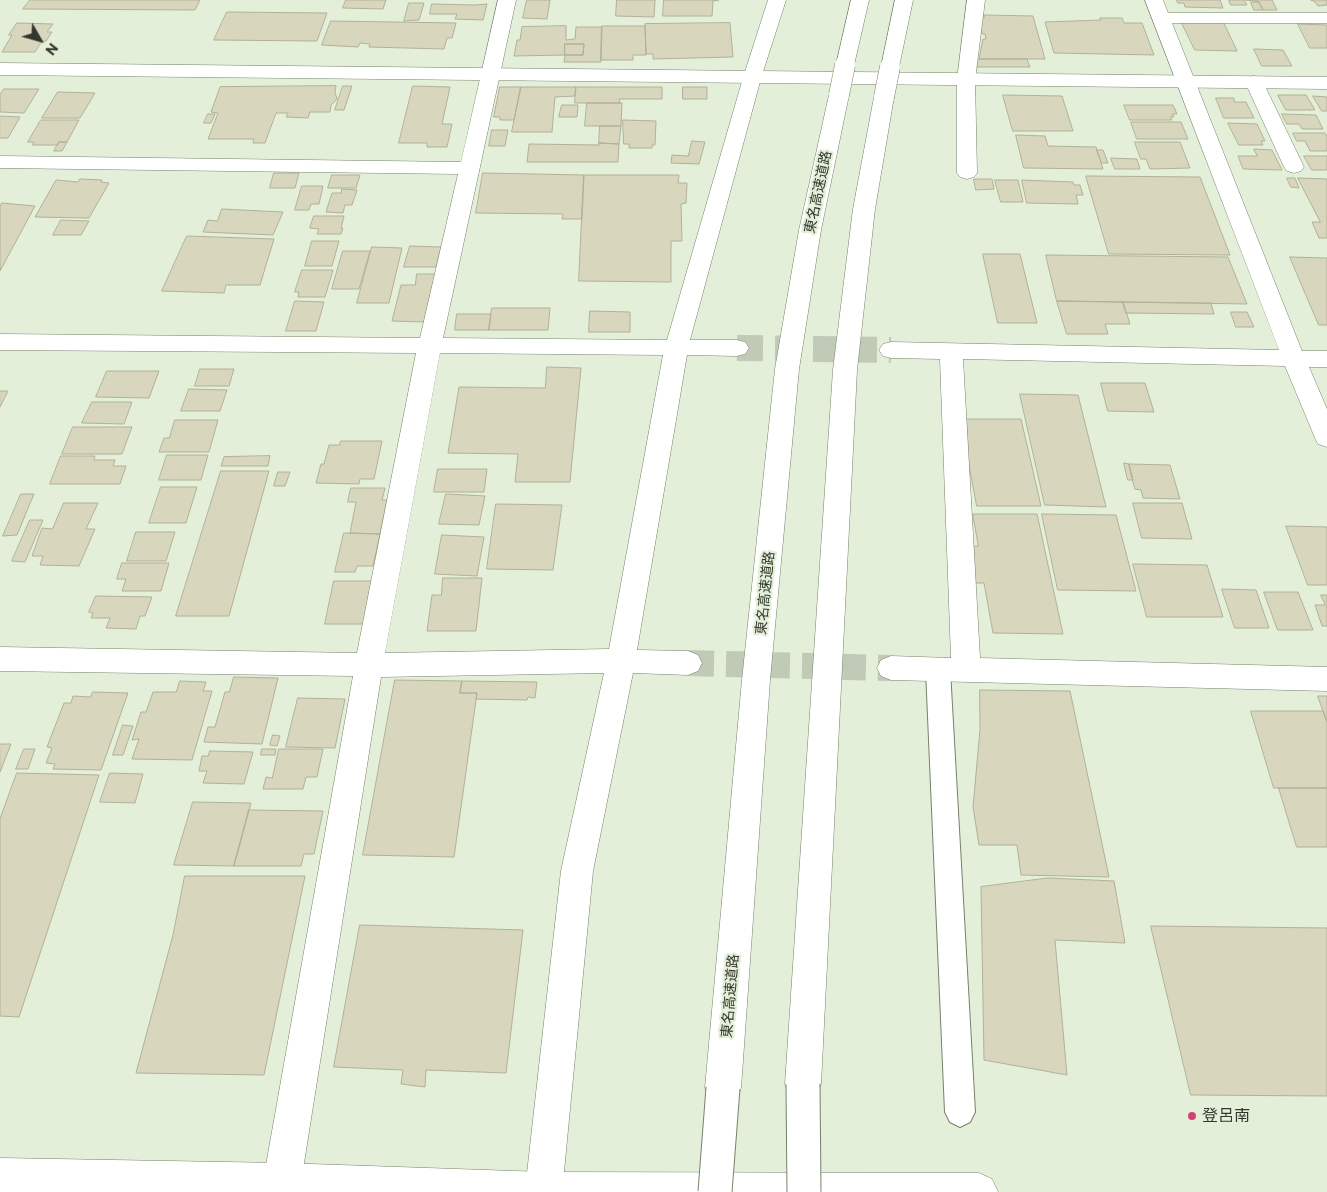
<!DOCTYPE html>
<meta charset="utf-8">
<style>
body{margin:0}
#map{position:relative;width:1327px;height:1192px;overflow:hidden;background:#e3efd8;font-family:Commissioner,sans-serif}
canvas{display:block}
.north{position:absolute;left:15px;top:15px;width:50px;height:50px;-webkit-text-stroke:4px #e3efd8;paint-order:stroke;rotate:128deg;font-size:14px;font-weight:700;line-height:20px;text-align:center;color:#33372e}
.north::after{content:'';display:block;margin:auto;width:18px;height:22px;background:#33372e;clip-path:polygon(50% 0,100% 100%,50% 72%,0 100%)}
</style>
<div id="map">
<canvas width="1327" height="1192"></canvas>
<div class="north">N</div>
</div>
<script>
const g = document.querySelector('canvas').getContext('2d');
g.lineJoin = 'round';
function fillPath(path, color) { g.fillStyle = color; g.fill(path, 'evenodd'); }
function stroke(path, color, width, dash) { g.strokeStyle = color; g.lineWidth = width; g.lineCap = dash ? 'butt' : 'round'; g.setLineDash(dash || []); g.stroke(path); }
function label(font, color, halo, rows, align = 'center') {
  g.font = font + ' Commissioner,"Noto Sans JP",sans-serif'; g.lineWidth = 4.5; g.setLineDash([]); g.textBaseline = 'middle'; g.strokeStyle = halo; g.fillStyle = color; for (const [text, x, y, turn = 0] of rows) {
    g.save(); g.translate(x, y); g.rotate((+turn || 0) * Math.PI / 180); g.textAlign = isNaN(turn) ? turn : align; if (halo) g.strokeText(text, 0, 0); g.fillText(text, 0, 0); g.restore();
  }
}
const building = new Path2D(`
 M30,0h170l-5,10 -172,-1z
 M346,0h40l-3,9 -40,-1z
 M527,0h23l-3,19 -24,-1z
 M617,0h38l-1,17 -38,-1z
 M664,0h55l-6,1 -1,15h-49z
 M1177,0h43l3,8 -38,-1 -1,-4h-6z
 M1229,0h15l3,5h-16z
 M1246,0h26l5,10h-14l-4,-8z
 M1311,0h16v5l-9,1 -3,-4z
 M1251,2h8l4,8h-9z
 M409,3h15l-5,17 -15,1z
 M432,4l43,1 12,-1 -4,16 -28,-1 2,-5h-27z
 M227,12l100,1 -10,28 -103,-1z
 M984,15l49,1 12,43h-66l4,-20h3l-1,-5h-3l-2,-16h4z
 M1100,18h22l2,5h18l12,32 -100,-2 -9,-31 56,-2z
 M331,21l125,2 -4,15h-5l-3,11 -75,-2 1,-3 -10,-1 -2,4 -36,-2z
 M1181,21h42l14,30 -42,-1z
 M17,23l36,1 -6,8h5l-6,9h-4l-7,11h-33l10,-17h-3z
 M730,23l3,34 -80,2v-5h-7l-1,-30z
 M1298,24l29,1v23h-17z
 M566,26v14l9,-1 1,-12h26l-1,35h-37l1,-7 -51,1 3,-16h3l2,-13zM565,44h19l-1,11h-18z
 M602,26h43l1,29h-13v5h-32z
 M565,44h19l-1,11h-18z
 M1254,49l29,1 9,16h-30z
 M975,59h52l3,8h-53z
 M336,86l-1,6 2,7 -6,6 -1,7h-20l-2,6 -22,-1 2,-4h-12l-11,30h-12l1,-4h-46l10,-26 -7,-1 9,-25z
 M343,86h9l-8,24h-9z
 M413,86l37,1 -8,37h10l-5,23h-20v-4h-28z
 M500,87h21l-7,33h-14v-3h-6z
 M521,87h55l-1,9 -20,1 -3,35h-40z
 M576,87h86v12h-43l1,4h-45z
 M683,87h24v12h-24z
 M4,89h35l-15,24 -24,-1v-17z
 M58,92l37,1 -15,25h-38z
 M1003,95l59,1 11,35h-60z
 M1278,95h28l9,15h-29z
 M1313,96l14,1v14h-5z
 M1216,98h18v4h12l8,16h-30z
 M587,103h35l-1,23h-36z
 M562,105h16l-1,12h-18z
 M1124,105h49l4,9h-5l2,3h-4l2,3h-42z
 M208,114h7l-4,9h-7z
 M1282,114l34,1 7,14h-21l-3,-5h-12z
 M0,116l20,1 -12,21h-8z
 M41,120h38l-12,22h-8l-1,3h-26l2,-3h-6z
 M623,120l33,1 -1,24h-3v3h-23v-4h-5z
 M1131,122h50l7,17h-51z
 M1228,123l29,1 8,17h-4l2,4h-24z
 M600,126h21l-2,18 -20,-1z
 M492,130h16l-3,16h-16z
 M1293,133h32l2,4v14h-17l-5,-10h-8z
 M1016,135l29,1 3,10 48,1 7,22 -79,-1z
 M692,141l13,1 -6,22 -28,-1 1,-8 16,1z
 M59,142h8l-5,9h-8z
 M1135,142h45l10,26 -40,1 -4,-10h-5z
 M599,143l20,1 -1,18h-91l2,-18 70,1z
 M1254,149l18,1 10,20 -39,-1 -5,-13h19z
 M1097,150h6l5,13h-6z
 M1304,156h23v14h-15z
 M1111,158l26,1 3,10h-25z
 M274,173h25l-4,15h-25z
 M483,173l101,2 -2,44h-20l1,-5 -87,-1z
 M332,175h28l-4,13h-28z
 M584,175h95l-1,8h9l-1,20 -5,1 1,37h-11v41l-92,-1z
 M1086,176l114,1 30,78 -121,-1z
 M1287,178h8l4,10 -8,-1z
 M1298,178l29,1v59h-8l-7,-16h8z
 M80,179l22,1 -1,2 8,1 -20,35 -54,-1 21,-37 22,2z
 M974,179h18l2,10 -18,1z
 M995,180h23l5,22h-22z
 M1022,180l51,2 1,3h6l3,10h-7l2,9 -51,-1z
 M302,186h21l-4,18h-8l-2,6h-14z
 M342,189l15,1 -5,15h-7l-2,8 -17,-1 6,-19h9z
 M2,203l33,3 -35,65v-64z
 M222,209l61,3 -10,23 -70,-3 5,-12 9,1z
 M314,216h30l-3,12h2l-2,6h-24l2,-5 -9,-1z
 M61,220l28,1 -8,14h-28z
 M187,236l87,3 -14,46h-34l-2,8 -62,-2z
 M312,241h27l-7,25h-27z
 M410,246l31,1 -5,20h-32z
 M372,247l30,1 -13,55h-32z
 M343,251h27l-11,38h-27z
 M983,254h37l17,69h-39z
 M1046,255l182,2 19,47 -190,-3z
 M1290,257l37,1v67h-8z
 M302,270h31l-8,27h-27l1,-5h-4z
 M417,274h18l-11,48 -32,-1 9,-36h14z
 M295,301l29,1 -8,29h-30z
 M1057,301l66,1 7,22h-25l3,10h-41z
 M1123,302l88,1 3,11 -88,-1z
 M492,308h58l-2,22h-59z
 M590,311l40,1v20h-41z
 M1231,312h16l7,15h-18z
 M457,314h34l-2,16h-34z
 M547,367l34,1 -11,114h-55l3,-28 -70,-1 11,-66 86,1z
 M200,369h34l-5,17h-34z
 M107,371h52l-10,27 -53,-1z
 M1101,383h44l9,29 -46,-1z
 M189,389l38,1 -7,21h-39z
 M0,391h8l-8,16z
 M1020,394l58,1 28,112 -61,-2z
 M92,402h40l-8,22 -42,-1z
 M961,419h60l20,87h-64z
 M175,420h43l-9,32h-50l5,-14h5z
 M73,427h59l-10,27h-60z
 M341,441h41l-8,38h-14l-1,5 -43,-1 5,-19h3l5,-19h10z
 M167,455h41l-7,25h-42z
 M61,456h34l-1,4h21l-2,6h13l-6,18h-70z
 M270,456l-2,10h-47l3,-9z
 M1124,463l5,1 4,16h-5z
 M1129,464l41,1 10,34 -37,-1 -2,-8 -6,-1z
 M438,469h49l-3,23h-50z
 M221,471h48l-40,145h-53z
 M278,472h12l-5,14h-11z
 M161,487h36l-11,36h-37z
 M351,488h34l-3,12h5l-7,34 -30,-1 6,-31h-8z
 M21,494h13l-17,41 -14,1z
 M446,494l39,2 -6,29 -40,-1z
 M64,503h34l-12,26h9l-16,37 -39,-1 3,-9h-11l10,-28 10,1z
 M1133,503h49l10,36 -50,-1z
 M496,504l66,1 -9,65 -66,-1z
 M973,514h64l26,120 -70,-1 -9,-50h-11l-7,-37h12z
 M1042,514l74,1 20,76 -78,-1z
 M30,520h13l-18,42 -13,-1z
 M1286,526l41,1v58h-19z
 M136,532h39l-9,29h-39z
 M344,533l36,1 -7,32h-16l-2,6h-20z
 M442,535l42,2 -7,39 -42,-2z
 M122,563h47l-8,28h-39l4,-12h-9z
 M1133,564l74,1 16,52h-76z
 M443,578h39l-6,53h-49l5,-36h9z
 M334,581h39l-8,43h-40z
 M1222,589l34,1 13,38h-34z
 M1264,592h34l15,38h-35z
 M1321,595h6v31h-5l-7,-21h10z
 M96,596l56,1 -7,19h-5l-4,13 -30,-1 4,-10h-19l2,-5 -4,-1z
 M234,677l44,1 -16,66 -58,-2 4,-15h7l10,-35h4z
 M395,680l67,1 -2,12h17l-23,164 -91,-2z
 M180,681l26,1 -3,9h9l-20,69 -60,-1 7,-20 -7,1 9,-28h5l7,-20h23z
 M462,681l75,1 -2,16 -7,-1 -1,3 -51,-1 1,-6h-17z
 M980,690l90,1 39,186 -88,-2 -4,-30h-38l-6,-38 7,-77z
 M93,692l35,1 -27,77 -48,-1 2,-5 -9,-1 6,-15 -5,-1 17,-44h7l2,-7 17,1z
 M1318,696h9v26l-4,-11z
 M298,698l47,1 -10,49 -49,-1z
 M1251,711h72l4,11v66h-53z
 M123,725l10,1 -10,29h-10z
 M273,735l7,1 -3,10 -7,-1z
 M0,744h11l-11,28z
 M24,749h11l-7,20h-12z
 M262,749h14l-1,6h-14z
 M279,749h44l-6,28h-11l-3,12h-40l3,-12 6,1z
 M210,751l43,1 -9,32 -41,-1 4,-12h-8l3,-15h6z
 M17,773l82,2 -80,242 -19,-1v-197z
 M110,773l33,1 -8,29 -35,-1z
 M1279,788h48v59h-30z
 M193,802l58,1 -17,63 -60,-1z
 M249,810l74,1 -9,43h-10l-3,12h-67z
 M185,876h120l-41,199 -128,-2 37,-138z
 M1048,878l66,3 11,62 -70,-3 12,135 -83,-15 -3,-173z
 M360,925l163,5 -17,143 -80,-3 -1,17 -24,-3 2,-14 -69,-3z
 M1151,926l176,2v168l-136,-1z`);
fillPath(building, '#d8d6bd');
stroke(building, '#b2b098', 1);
stroke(new Path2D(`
 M737,348l154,2
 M688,663l203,5`), '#c0cab6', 26, [26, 12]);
const service = new Path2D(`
 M938,660l8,3 4,7 25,442 -5,10 -10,5 -10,-5 -5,-10 -19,-442 4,-7z`);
const minor = new Path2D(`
 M498,0h18l-73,338 224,2 76,-262 25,-78h18l-25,78 -71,262h47l8,2 4,6 -4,6 -8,2 -50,-1 -50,295 51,1 10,4 4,8 -4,8 -10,4 -55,-2 -40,198 -31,321 -37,-1 36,-320 43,-198 -223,4 -80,505 -4,10h-30l-4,-10 90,-506 -353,-5v-24l357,6 59,-300 -416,-3v-16l420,4 38,-164 -458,-6v-12l461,6zM440,353l223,2 -54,294 -224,4z
 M967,0h18l-10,80 2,93 -3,4 -7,2 -7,-2 -3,-4v-93z
 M1145,0h18l5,13h159v10h-155l130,328h25v16h-18l18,42v38l-9,-3 -3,-6 -30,-72 -322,-7 17,299 347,9v24l-436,-11 -10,-4 -4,-8 4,-8 10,-4 60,2 -11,-299 -49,-1 -8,-2 -4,-6 4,-6 8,-2 388,8z
 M1254,76l7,2 2,4 41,85 -3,4 -7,2 -7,-2 -3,-4 -39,-85 2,-4z`);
const tertiary = new Path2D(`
 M0,63l1327,14v12l-1327,-14z
 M0,1158l282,5 262,9 435,1 13,6 6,13h-998z`);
const motorway = new Path2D(`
 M851,0h18l-15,65 -2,4 -7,2 -7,-2 -2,-4z
 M895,0h18l-14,67 -2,4 -7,2 -7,-2 -2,-4z
 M839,89l7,2 3,4 -28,135 -22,139 -29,311 -29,408 -5,13 -13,5 -13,-5 -5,-13 37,-408 33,-311 24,-139 30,-135 3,-4z
 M884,91l7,2 3,4 -19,112 -18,161 -36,714 -5,13 -13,5 -13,-5 -5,-13 48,-714 20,-161 21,-112 3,-4z`);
stroke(service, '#76816b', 2);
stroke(minor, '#76816b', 1);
stroke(tertiary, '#76816b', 1);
stroke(motorway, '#76816b', 1);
fillPath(service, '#fff');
fillPath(minor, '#fff');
fillPath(tertiary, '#fff');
fillPath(motorway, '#fff');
const motorwayBridgeFar1 = new Path2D(`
 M839,95l6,-30
 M884,97l6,-30`);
const motorwayBridge = new Path2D(`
 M803,1084l1,108
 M715,1192l8,-104`);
stroke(motorwayBridgeFar1, '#76816b', 21, []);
stroke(motorwayBridge, '#76816b', 35, []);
stroke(motorwayBridgeFar1, '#fff', 20);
stroke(motorwayBridge, '#fff', 33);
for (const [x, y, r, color] of [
 [1192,1116,5,"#ce4276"]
]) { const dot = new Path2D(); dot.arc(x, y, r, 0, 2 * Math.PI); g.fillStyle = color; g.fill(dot); stroke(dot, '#e3efd8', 2); }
label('14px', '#33372e', '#e3efd8', [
 ["東名高速道路",818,192,-78],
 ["東名高速道路",765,593,-84],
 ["東名高速道路",730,996,-85]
]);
label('16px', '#33372e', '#e3efd8', [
 ["登呂南",1202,1116]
], 'left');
</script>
